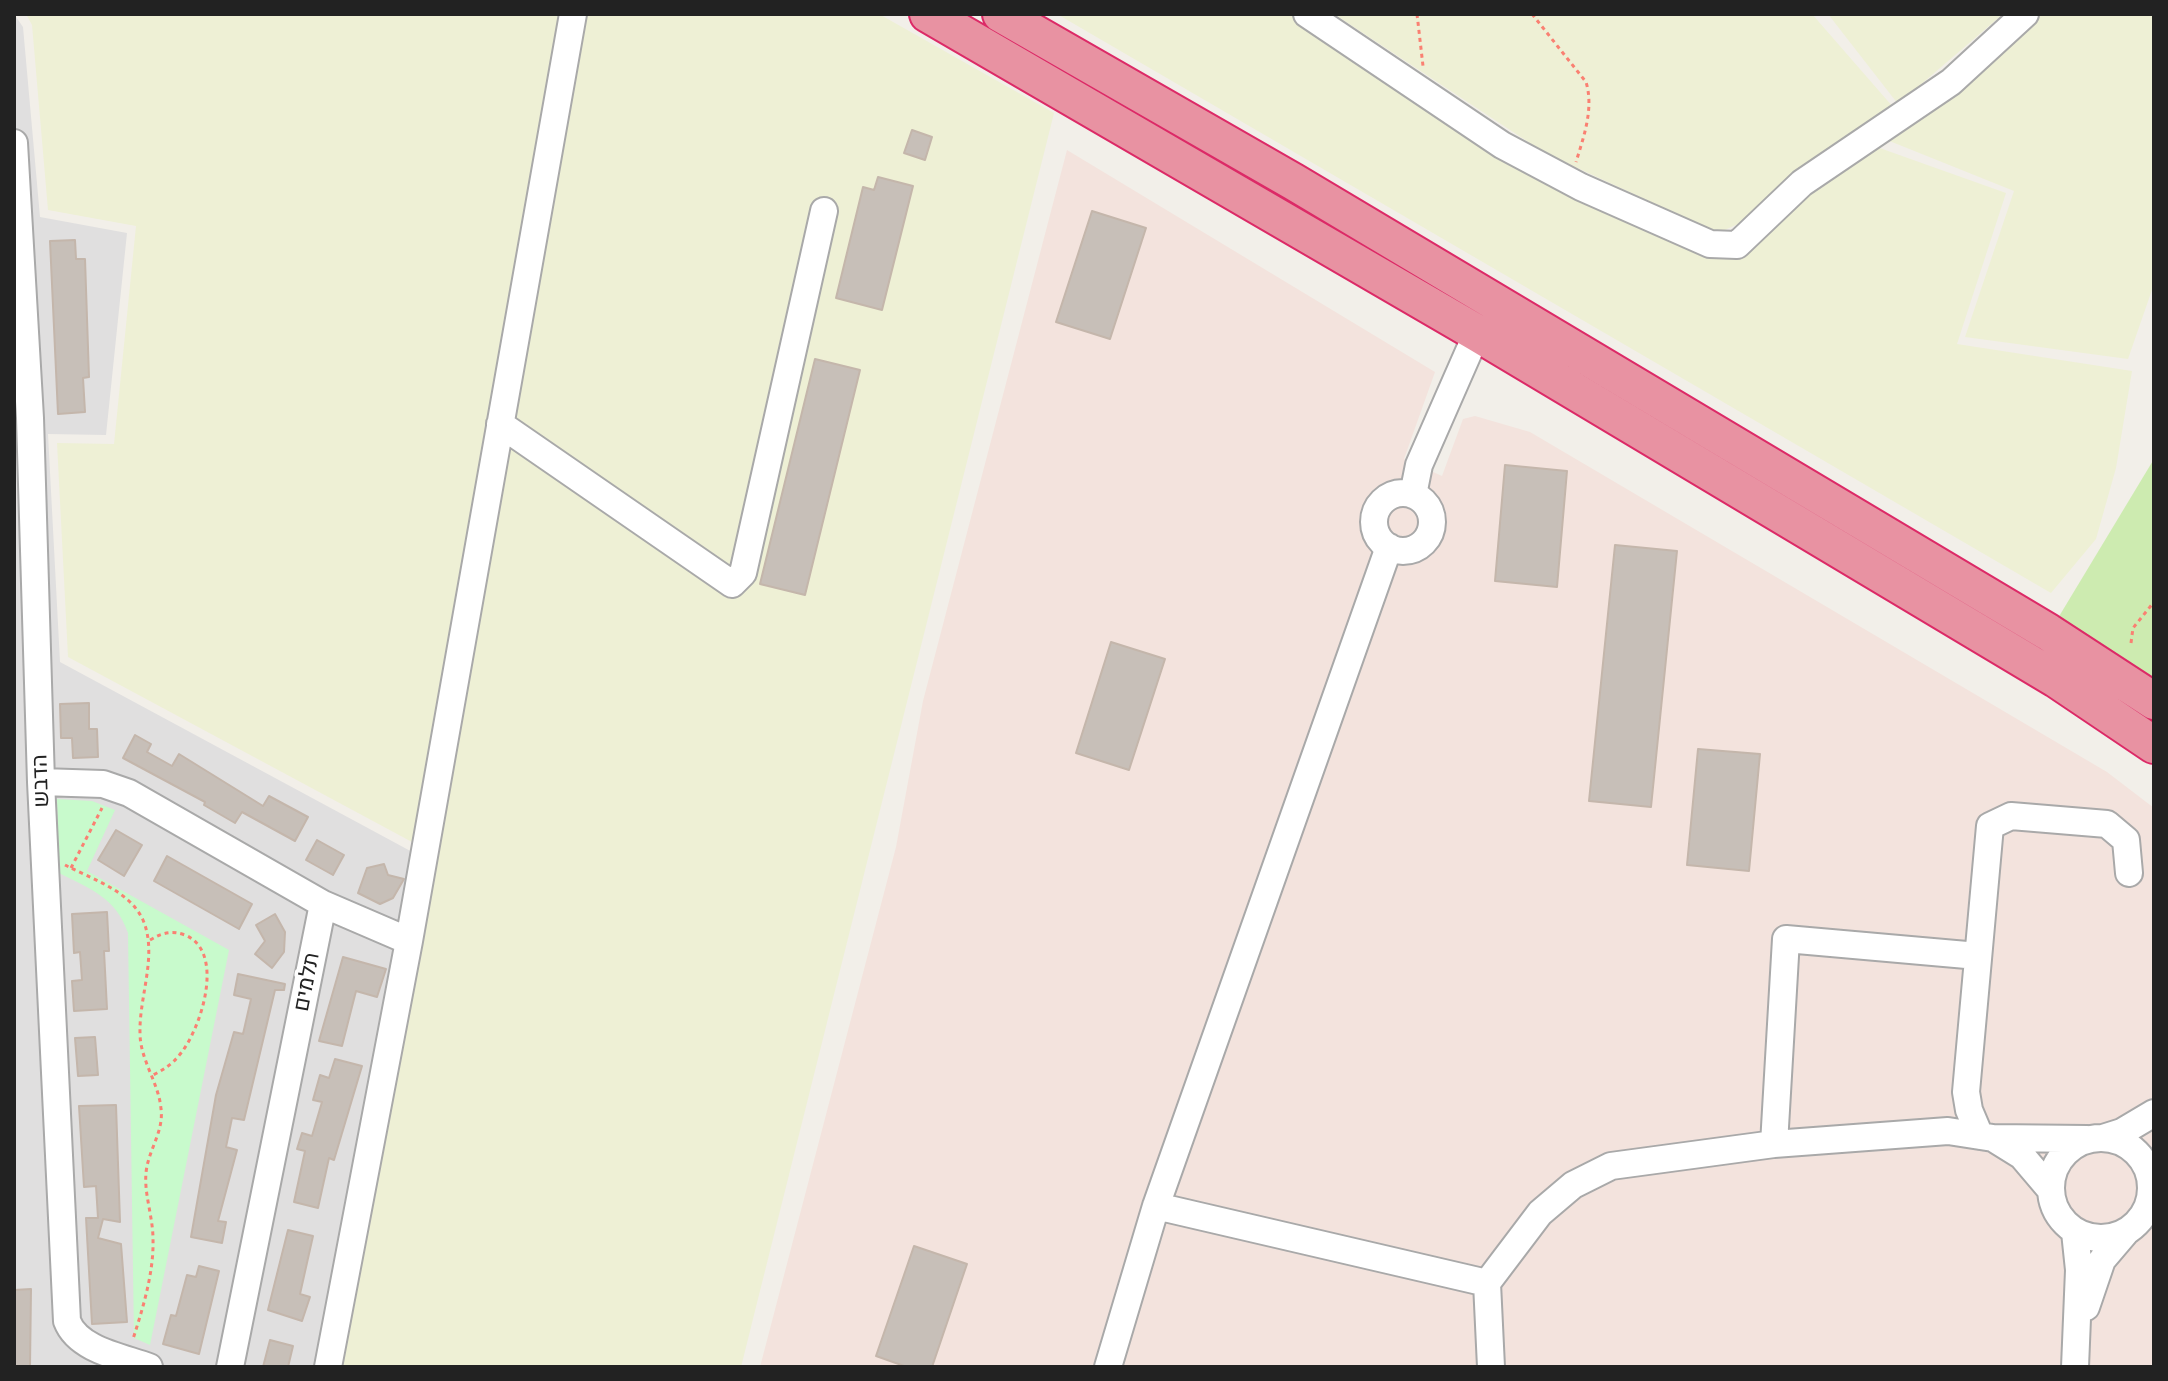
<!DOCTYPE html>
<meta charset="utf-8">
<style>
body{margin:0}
#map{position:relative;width:2168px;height:1381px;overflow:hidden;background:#f2efe9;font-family:"Noto Sans",sans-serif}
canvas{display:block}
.frame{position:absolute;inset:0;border:16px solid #222;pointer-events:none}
</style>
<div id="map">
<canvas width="2168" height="1381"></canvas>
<div class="frame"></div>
</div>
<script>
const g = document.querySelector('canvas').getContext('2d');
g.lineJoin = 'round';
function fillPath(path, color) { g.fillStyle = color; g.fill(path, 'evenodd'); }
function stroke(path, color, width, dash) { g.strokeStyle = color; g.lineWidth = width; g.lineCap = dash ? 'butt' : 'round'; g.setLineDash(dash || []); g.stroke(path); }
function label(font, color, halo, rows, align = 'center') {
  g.font = font + ' "Noto Sans",Heebo,sans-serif'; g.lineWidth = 7; g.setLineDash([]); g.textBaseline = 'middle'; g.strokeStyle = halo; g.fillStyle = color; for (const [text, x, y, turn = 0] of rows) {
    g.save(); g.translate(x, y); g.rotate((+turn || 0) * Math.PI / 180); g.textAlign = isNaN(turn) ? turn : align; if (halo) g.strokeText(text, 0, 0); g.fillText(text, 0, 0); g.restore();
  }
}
fillPath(new Path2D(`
 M14,14l9,13 17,190 87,16 -21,202 -58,-1 12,228 356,192 -98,513h-304z`), '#e0dfdf');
fillPath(new Path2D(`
 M1067,150l368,222 -31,87 38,17 21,-57 12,-3 55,16 577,340 47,36v559h-1394l136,-520 27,-146z`), '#f3e3dd');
fillPath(new Path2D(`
 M26,14h853l175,99 -313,1254h-414l98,-518 -357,-192 -11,-214 57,1 22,-218 -88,-16 -16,-185z
 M1057,14h232l229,154 215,85 141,-107 132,47 -49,151 175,27 -16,97 -20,71 -45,54z
 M1334,14h478l81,93 -135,108 -40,18 -173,-80z
 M1828,14h175l-105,90z
 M2036,14h118v270l-26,75 -163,-22 49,-146 -127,-51z`), '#eef0d5');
fillPath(new Path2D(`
 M2154,459v230l-99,-66z`), '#cdebb0');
fillPath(new Path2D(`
 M57,799l35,2 23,9 -28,61 142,79 -79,395 -16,-7 -6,-405c-12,-35 -37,-44 -69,-60z`), '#c8facc');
const building = new Path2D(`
 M912,130l20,7 -7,23 -21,-7z
 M878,177l35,9 -31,124 -46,-12 27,-111 11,3z
 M1092,211l54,17 -36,111 -54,-17z
 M75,240l1,19h9l4,118 -6,1 2,34 -27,2 -8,-173z
 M815,359l45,11 -55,225 -45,-11z
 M1505,465l62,6 -10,116 -62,-6z
 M1615,545l62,6 -26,256 -62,-6z
 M1111,642l54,17 -36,111 -53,-17z
 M89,703v26h8l1,28 -25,1 -1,-20h-11l-1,-34z
 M135,735l16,9 -4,8 25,14 7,-12 84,52 6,-10 39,21 -13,24 -53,-29 -7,11 -31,-18 1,-3 -82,-44z
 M1698,749l62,5 -11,117 -62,-6z
 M116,830l26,15 -18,31 -26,-16z
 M317,840l27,15 -11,20 -27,-15z
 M167,856l85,48 -13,25 -85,-48z
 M384,864l4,11 16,4 -11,19 -13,6 -22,-11 9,-25z
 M107,912l2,39h-5l3,58 -33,2 -2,-30 10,-1 -2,-28 -6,1 -2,-39z
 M275,914l10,18 -1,20 -12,16 -17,-14 10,-13 -9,-16z
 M343,957l43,12 -9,28 -21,-6 -14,55 -23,-5z
 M238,974l47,10 -1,6h-9l-31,130 -12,-2 -6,29 11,3 -19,71 8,1 -4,21 -31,-6 25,-142 18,-63 9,2 8,-35 -17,-4z
 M95,1037l3,38 -20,1 -3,-38z
 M335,1059l27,7 -28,94 -5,-2 -11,50 -24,-6 11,-51 -8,-2 5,-16 10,3 10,-34 -9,-2 7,-25 9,3z
 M116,1105l4,117 -17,-3 -5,19 23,6 6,78 -35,2 -6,-106h12l-2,-32 -12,1 -5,-81z
 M288,1230l25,6 -13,58 10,3 -8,24 -34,-11z
 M914,1246l53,18 -35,103h-25l-31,-11z
 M199,1266l20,5 -20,83 -36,-10 8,-29 5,1 11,-41 9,2z
 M31,1289l-1,78h-16v-77z
 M270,1340l23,6 -5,21h-25z`);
fillPath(building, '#c7bfb8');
stroke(building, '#c4b6ab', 2);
const minor = new Path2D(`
 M1307,14l195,131 79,42 129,57 27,1 65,-62 149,-101 74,-68
 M14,143l16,275 11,364 26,539c11,29 55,36 82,46
 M500,424l232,160 11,-11 81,-362
 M1374 522a29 29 0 1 1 58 0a29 29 0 1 1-58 0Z
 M1413,495l6,-30 58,-132
 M41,782l62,2 26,9 194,111 -93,463
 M323,904l86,37
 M1980,1136l-11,-26 -3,-18 24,-266 21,-10 96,8 19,16 3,33
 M2051 1188a50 50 0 1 1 100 0a50 50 0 1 1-100 0Z
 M1993,1138l29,18 28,33
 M2103,1138l19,-6 32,-19
 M1774,1144l12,-205 192,17
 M1156,1206l331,77
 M2086,1307l16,-47 23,-27
 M328,1367l81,-426 164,-927
 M1108,1367l48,-161 233,-659
 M1491,1367l-4,-84 53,-70 33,-28 38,-19 163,-22 174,-13 45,7 94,1
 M2075,1367l4,-97 -4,-38`);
const highway = new Path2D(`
 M928,14l549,319 579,346 98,66
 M1001,14l293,168 754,450 106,69`);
stroke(minor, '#a9a9a9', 30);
stroke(highway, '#dc2a67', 40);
stroke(new Path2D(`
 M1417,14l6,52
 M1532,14l54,68c8,26 -2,54 -10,80
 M2131,643l2,-15 21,-26
 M65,865c27,14 65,26 78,55 15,35 -4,76 -3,113 0,27 19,50 21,76 3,23 -13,41 -15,64 -2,21 7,44 7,66 1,33 -10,69 -20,100
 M71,868l31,-60
 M150,940c12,-7 21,-10 35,-5 41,17 16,93 -4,118 -8,11 -18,17 -30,23`), '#fa8072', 3, [4, 4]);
stroke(minor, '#fff', 26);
stroke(highway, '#e892a2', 36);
label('22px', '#222', '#fff', [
 ["הדבש",41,781,-92],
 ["תלמים",307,982,-79]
]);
</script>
